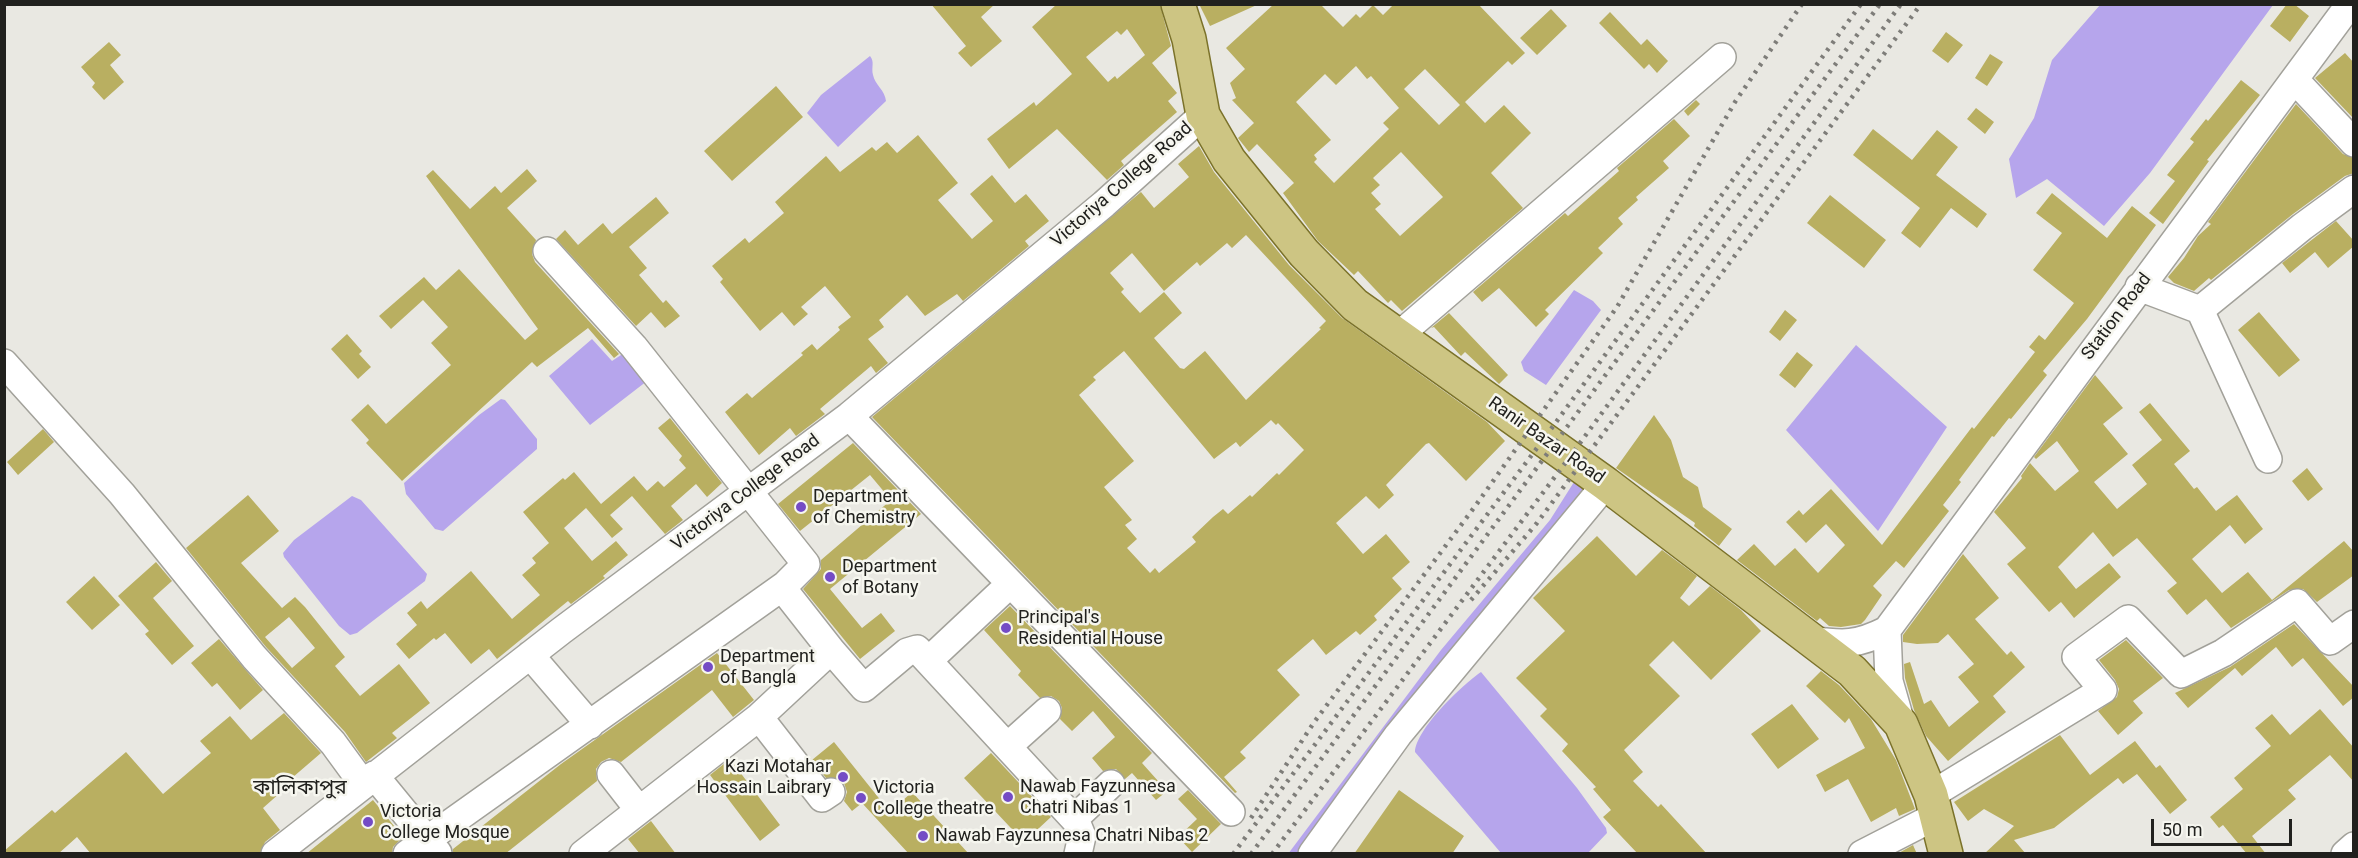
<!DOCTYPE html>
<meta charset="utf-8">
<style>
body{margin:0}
#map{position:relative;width:2358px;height:858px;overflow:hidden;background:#e9e8e2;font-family:Roboto,sans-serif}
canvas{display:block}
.frame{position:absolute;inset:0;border:6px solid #21211e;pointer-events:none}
.scale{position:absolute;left:2151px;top:819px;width:141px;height:27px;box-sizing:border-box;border:3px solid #21211e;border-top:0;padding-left:8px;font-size:18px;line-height:21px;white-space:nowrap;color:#21211e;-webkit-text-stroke:4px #f6f6ef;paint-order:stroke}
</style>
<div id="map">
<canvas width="2358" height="858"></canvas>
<div class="frame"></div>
<div class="scale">50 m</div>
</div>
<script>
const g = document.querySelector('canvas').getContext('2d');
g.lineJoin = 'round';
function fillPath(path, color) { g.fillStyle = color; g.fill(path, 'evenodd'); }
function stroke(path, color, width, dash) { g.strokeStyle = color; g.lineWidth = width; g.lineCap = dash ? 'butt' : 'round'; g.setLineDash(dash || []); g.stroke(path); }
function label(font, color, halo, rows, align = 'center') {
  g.font = font + ' Roboto,"Noto Sans Bengali",sans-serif'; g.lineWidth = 5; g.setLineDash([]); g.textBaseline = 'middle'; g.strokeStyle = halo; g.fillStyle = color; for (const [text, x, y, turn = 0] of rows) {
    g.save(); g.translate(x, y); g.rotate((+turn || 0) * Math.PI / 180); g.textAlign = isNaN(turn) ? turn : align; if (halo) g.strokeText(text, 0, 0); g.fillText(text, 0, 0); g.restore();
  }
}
fillPath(new Path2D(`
 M2100,5h173l-123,168 -46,53 -57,-47 -31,19 -7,-39 25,-41 18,-58z
 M870,56c5,6 1,11 3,19 2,10 12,15 13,26l-48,46 -31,-34 14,-18z
 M1574,290l19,11 8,9 -55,75 -22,-14 -3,-9z
 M592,339l20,22 12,-8 23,28 -57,44 -41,-49z
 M1856,345l91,82 -69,104 -92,-101z
 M501,399l4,1 32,39v10l-94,82 -8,-2 -29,-35 -2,-11 75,-68z
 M1579,480l9,6 -285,367 -15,1 153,-204 109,-130 24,-38z
 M352,496l9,4 66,74 -2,7 -68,52 -7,2 -11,-9 -55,-69 -1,-4 11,-13z
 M1481,672l96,116 29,40 1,5 -19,20h-87l-86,-101c1,-23 47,-67 66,-80z`), '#b6a5ec');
fillPath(new Path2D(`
 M931,4h64l-14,13 21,24 -31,26 -13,-14 8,-7z
 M1057,4l103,1 11,41 -19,17 25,30 -9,8 9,11 -56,49 3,4 -17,15 -50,-51 -48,40 -22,-30 47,-37 2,4 36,-32 -40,-47zM1127,29l18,26 -28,24 -2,-3 -7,6 -22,-25 31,-26 4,4z
 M1199,4h60l-49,22z
 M1274,4h46l23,23 13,-13 4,4 13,-13 10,10 11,-11h84l47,49 -13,12 -4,-4 -43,41 20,21 19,-18 27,28 -40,40 32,35 -121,103 -11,-11 -3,3 -30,-32 -4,4 -36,-34 -35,-48 11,-10 -37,-39 -8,8 -11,-14 16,-15 -22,-23 4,-2 -6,-15 15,-14 -19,-21zM1356,66l11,13 4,-3 28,32 -16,15 6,6 -55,54 -20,-21 3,-3 -3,-4 17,-15 -35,-38 29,-28 11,11zM1425,69l35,36 -21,20 -35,-36zM1401,152l42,45 -43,39 -25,-27 6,-5 -10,-11 9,-8 -7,-7z
 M2287,4h7l15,12 -19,26 -20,-16z
 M1551,9l16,17 -30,29 -17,-17z
 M1610,12l31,33 6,-6 21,22 -11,12 -8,-9 -5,5 -45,-46z
 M1946,32l17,13 -15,18 -16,-12z
 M109,42l12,13 -11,10 14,17 -20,18 -12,-13 3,-4 -14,-16z
 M2345,53l9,10v56l-39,-41z
 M1990,54l13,8 -16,24 -12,-8z
 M2241,80l19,15 -53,65 2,1 -46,63 -14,-11 26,-32 -8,-6 27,-33 -4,-3 16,-20 2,2z
 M776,86l27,31 -71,64 -28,-30z
 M1696,100l4,4 -12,12 -4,-5z
 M2296,104l47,50 11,4v15l-9,3 -52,38 -82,66 -2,-2 -15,13 -20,-8 -6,-6 16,-19 14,-22 13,-12 -3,-2z
 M1976,108l18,14 -9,12 -18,-15z
 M1674,119l16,17 -27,25 6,7 -33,29 2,3 -20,18 5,6 -25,24 5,5 -58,57 4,4 -13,13 -37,-39 -17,14 -9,-10 92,-79 3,3 51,-45 -2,-3z
 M1873,129l39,31 25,-30 21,17 -22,28 51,39 -10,14 -26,-20 -31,40 -19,-15 19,-25 -67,-53z
 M918,135l40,48 -20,17 34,39 21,-18 -23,-27 22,-19 23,28 11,-9 23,27 -24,20 4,5 -66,55 -6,-7 -32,22 -18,-21 -28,25 5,7 -16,12 20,24 -12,10 -5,-7 -51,43 5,5 -29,22 -6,-8 -31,27 -34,-43 22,-19 5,5 51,-43 -2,-2 11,-9 5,6 23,-20 -2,-3 13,-10 -26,-31 -24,21 7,7 -14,12 -12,-14 -22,19 -40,-49 3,-3 -11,-13 33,-28 4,5 35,-30 -9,-11 51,-46 14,16 32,-25 4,4 11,-9 10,11z
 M1199,146l15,26 75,93 53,53 145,104 18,19 -39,40 -37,-38 -3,1 -40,41 8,10 -15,14 -13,-13 -30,27 27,31 23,-20 24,28 -18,16 10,11 -28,27 3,4 -17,15 -4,-4 -30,24 -13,-16 -36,31 23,25 -60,57 6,6 -22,19 13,15 -2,1 -363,-376 269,-225 13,16 35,-31 -11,-13zM1246,235l80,86 -7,7 2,1 -75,71 -41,-49 -21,18 -4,-1 -26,-30 28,-25 -18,-21 -24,21 -19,-21 3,-3 -14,-16 22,-20 32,38 33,-29 3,4 27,-23 5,5zM1124,351l90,108 22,-17 4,5 31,-27 5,5 2,-2 26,27 -25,25 -2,-2 -25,24 -2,-2 -22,19 -5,-5 -10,8 -21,20 4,5 -37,31 -4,-5 -5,5 -23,-25 10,-9 -12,-14 7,-5 -28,-33 30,-26 -55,-66 17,-15 -3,-3z
 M527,169l10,12 -30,27 29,32 -4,14 3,8 84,92 -5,4 -26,-30 -51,39 -5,-5 -130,119 -36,-38 3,-3 -18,-20 17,-16 18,20 65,-59 -20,-22 17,-16 -25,-27 -32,29 -12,-13 45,-39 12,13 23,-21 66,71 13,-11 -112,-153 7,-6 37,39 25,-23 6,7z
 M2052,193l55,45 25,-32 24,19 -69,94 -44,52 4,4 -36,44 -2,-1 -15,19 -2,-1 -33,44 2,2 -18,23 6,6 -45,57 -8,-7 -23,25 9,9 -17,25 -4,4 -20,3 -12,-1 -9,-8 -3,3 -80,-61 17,-16 21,22 20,-18 23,25 27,-28 -19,-21 -20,19 -20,-21 13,-12 4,5 28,-26 51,56 90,-118 2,2 61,-77 -6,-5 10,-12 6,5 29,-37 -41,-33 29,-37 -26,-20z
 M1830,195l56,45 -22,28 -57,-45z
 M656,197l13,16 -40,34 18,21 -8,7 24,28 3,-3 14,16 -15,12 -14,-16 -15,14 -80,-87 9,-9 13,15 25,-22 9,11z
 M2336,221l18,20v5l-26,22 -13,-16 -25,21 -8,-10z
 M1785,310l12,10 -17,21 -11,-9z
 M2259,312l41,48 -21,17 -41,-47z
 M1449,313l59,62 -9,9 -34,-32 -4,4 -27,-29 -3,1z
 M347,334l15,17 -3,3 12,13 -13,12 -27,-30z
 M1797,352l16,13 -18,23 -16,-13z
 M2095,375l28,33 -20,16 25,30 -34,28 23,27 30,-25 -15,-19 30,-25 -23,-28 11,-9 40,48 -16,13 20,25 3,-2 19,24 21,-16 26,34 -18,15 -15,-19 -38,34 30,34 26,-21 24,28 72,-59 10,11v23l-37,27 -14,-13 -14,1 -58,38 -25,-29 -19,16 -20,-24 10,-8 -40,-45 -24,19 -20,-25 -35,35 18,22 33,-26 12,14 -47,41 -13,-16 -12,10 -42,-48 19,-16 -32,-36 28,-34 -1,-2 9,-13 25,28 24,-20 -22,-30 -21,18 -2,-2z
 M1654,415l17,25 12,37 15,10 5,20 29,22 -13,17 -25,-20 1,-3 -79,-55z
 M670,418l52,65 -15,14 -11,-13 -25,22 12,14 -18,14 -33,-38 -22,19 13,14 -11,9 -26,-30 -22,20 28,33 24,-20 12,14 -25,21 2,2 -34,26 -3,-3 -71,58 -8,-10 -18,15 -26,-31 -9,7 -2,-2 -25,21 -13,-15 21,-19 -10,-12 14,-12 6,8 44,-38 41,48 28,-24 -18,-20 14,-12 -4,-5 17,-15 -26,-31 40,-34 2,2 9,-8 27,32 33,-28 13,15 11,-10 6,6 22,-19 -7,-8 3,-4 -24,-28z
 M43,429l11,13 -36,33 -11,-13z
 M853,443l68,71 -91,75 32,39 19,-15 14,18 -35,28 -57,-70 18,-20v-9l70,-60 -21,-25 -70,56 -22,-27z
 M2307,468l16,21 -15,12 -16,-20z
 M248,495l31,36 -38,32 41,45 13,-11 10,10 40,50 -10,9 25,30 39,-32 31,39 -38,30 5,5 -31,24 -21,-30 -79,-85 -80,-99zM289,617l26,31 -23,20 -27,-31z
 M1597,536l39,40 26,-26 35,26 -17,22 9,8 21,-20 31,24 20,21 -50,49 -38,-39 -24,24 31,31 -56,54 19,22 -10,9 25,26 3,-3 46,50h-69l-35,-37 8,-7 -18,-21 3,-2 -34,-36 6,-7 -28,-28 7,-7 -31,-31 49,-47 -32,-33z
 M1963,554l36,44 -24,21 32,36 4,-4 14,16 -32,29 13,16 -58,49 -22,-25 -12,-26 -9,-32 -1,-14 6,-2 14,42 7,-4 18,27 30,-25 -21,-25 16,-13 -26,-30 -10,9 -21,1 -14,-2v-7z
 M156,562l16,19 -19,17 41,48 -22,19 -27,-31 4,-3 -31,-35z
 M94,576l26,29 -28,25 -26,-28z
 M1010,606l142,147 -10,10 25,28 -11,9 -24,-27 -7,6 -9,-10 -13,2 -11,-13 23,-21 -22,-26 -21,20 -12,-12 2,-11 -3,-7 -8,-5 -11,2 -22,-23 3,-4 -37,-41z
 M2294,624l60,63v10l-11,9 -40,-48 -11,9 -16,-20 -34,29 -7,-8 -47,40 -13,-15 55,-26z
 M219,639l44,51 -23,20 -23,-27 -5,4 -21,-24z
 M2126,640l37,38 -30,23 10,12 -25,22 -20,-24 19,-14 2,-8 -4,-9 -16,-20z
 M717,653l37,47 -21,17 -21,-27 -91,72 -12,-4 -8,4 -5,7 1,12 -92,73h-52v-5l108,-85z
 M1821,671l18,14 32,34 25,41 19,49 -16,7 -3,-8 -25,14 -23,-43 -23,13 -9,-17 49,-27 -16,-30 -4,5 -39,-37z
 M1792,704l27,35 -41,30 -27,-35z
 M2320,709l34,39v34l-24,-27 -42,35 8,9 -44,37 14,18h-19l-24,-29 -4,3 -9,-11 33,-28 -9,-11 37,-32 -16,-18 17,-14 18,21z
 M284,713l37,40 -43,37 2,3 -17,15 17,22 -15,12 -5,12h-169l-14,-17 -19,17h-54v-3l48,-41 3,3 71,-61 37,42 48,-41 -11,-12 30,-25 21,24z
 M2060,735l30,40 45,-34 21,27 4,-3 27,35 -17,14 -33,-40 -14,10 -5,-6 -64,50 -40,12 12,14h-42l30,-28 -30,-17 -16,12 -14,-19z
 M834,742l56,70 22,-20 57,62h-60l-47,-51 -10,8 -8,-10 3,-9 -3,-9 -7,-5h-11l-14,-18z
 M991,753l60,64 -27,25 -60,-64z
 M730,759l50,66 -20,16 -50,-66z
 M1188,790l33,34 -29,28 -14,-15 19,-18 -19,-20z
 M1399,790l65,46 -12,18h-98z
 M373,800l30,37 -10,10 -1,7h-86z
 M651,821l25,33h-36l-12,-15z
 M1913,845l4,9h-20z`), '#b9af61');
const minor = new Path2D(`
 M2295,80l59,63
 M547,251l87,96 172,217 -21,21 2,9 44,56 -72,67 -176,137
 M2139,287l61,23 102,-83 52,-38
 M2200,310l68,149
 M1398,336l324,-279
 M4,363l118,131 132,163 79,86 30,41
 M849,416l382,396
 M1887,630l2,51 12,42
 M1811,640c33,5 46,5 76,-10l463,-626
 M831,650l33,38 43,-36 10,-3 159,172 6,15 -4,18
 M530,655l60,70
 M928,661l81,-76
 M759,717l63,81 9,-6
 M1008,746l39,-35
 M611,774l28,36
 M374,775l64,78
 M1931,795l172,-105 -27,-33 52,-38 53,55 42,-21 74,-50 33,38 24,-17
 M1074,819l37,-35
 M275,854l286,-223 288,-215 255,-212 99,-89
 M407,854l378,-269
 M1312,854l86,-119 208,-251
 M1862,854l74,-38
 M2345,854l9,-8`);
const major = new Path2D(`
 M1178,4l11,35 14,76 26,45 75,93 51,52 251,179 246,187 49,53 30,71 15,59`);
stroke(minor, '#a2a19a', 30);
stroke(major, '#7b722a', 36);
stroke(minor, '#fff', 27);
stroke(major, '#cdc583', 33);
stroke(new Path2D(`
 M1471,600l66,-77 384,-519
 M1251,818l64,-97 161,-216 141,-198 118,-205 67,-98
 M1233,854l310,-414 318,-436
 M1251,854l629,-850
 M1272,854l297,-396 332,-454`), '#7e7d79', 4.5, [3, 6]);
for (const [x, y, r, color] of [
 [801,507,6,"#744cc5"],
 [830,577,6,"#744cc5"],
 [1006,628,6,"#744cc5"],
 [708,667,6,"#744cc5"],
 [843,777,6,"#744cc5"],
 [1008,797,6,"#744cc5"],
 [861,798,6,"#744cc5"],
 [368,822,6,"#744cc5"],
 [923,836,6,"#744cc5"]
]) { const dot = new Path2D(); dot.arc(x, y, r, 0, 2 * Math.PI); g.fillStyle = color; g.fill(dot); stroke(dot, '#f6f6ef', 2); }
label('18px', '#21211e', '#f6f6ef', [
 ["Victoriya College Road",1122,185,-41],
 ["Station Road",2117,317,-53],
 ["Ranir Bazar Road",1546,441,35],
 ["Victoriya College Road",746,493,-37]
]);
label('18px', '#21211e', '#f6f6ef', [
 ["Department",813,497],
 ["of Chemistry",813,518],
 ["Department",842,567],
 ["of Botany",842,588],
 ["Principal's",1018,618],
 ["Residential House",1018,639],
 ["Department",720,657],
 ["of Bangla",720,678],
 ["Kazi Motahar",831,767,"right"],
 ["Hossain Laibrary",831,788,"right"],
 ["Nawab Fayzunnesa",1020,787],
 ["Chatri Nibas 1",1020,808],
 ["Victoria",873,788],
 ["College theatre",873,809],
 ["Victoria",380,812],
 ["College Mosque",380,833],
 ["Nawab Fayzunnesa Chatri Nibas 2",935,836]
], 'left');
label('21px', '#21211e', '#f6f6ef', [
 ["কালিকাপুর",300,789]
]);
</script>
